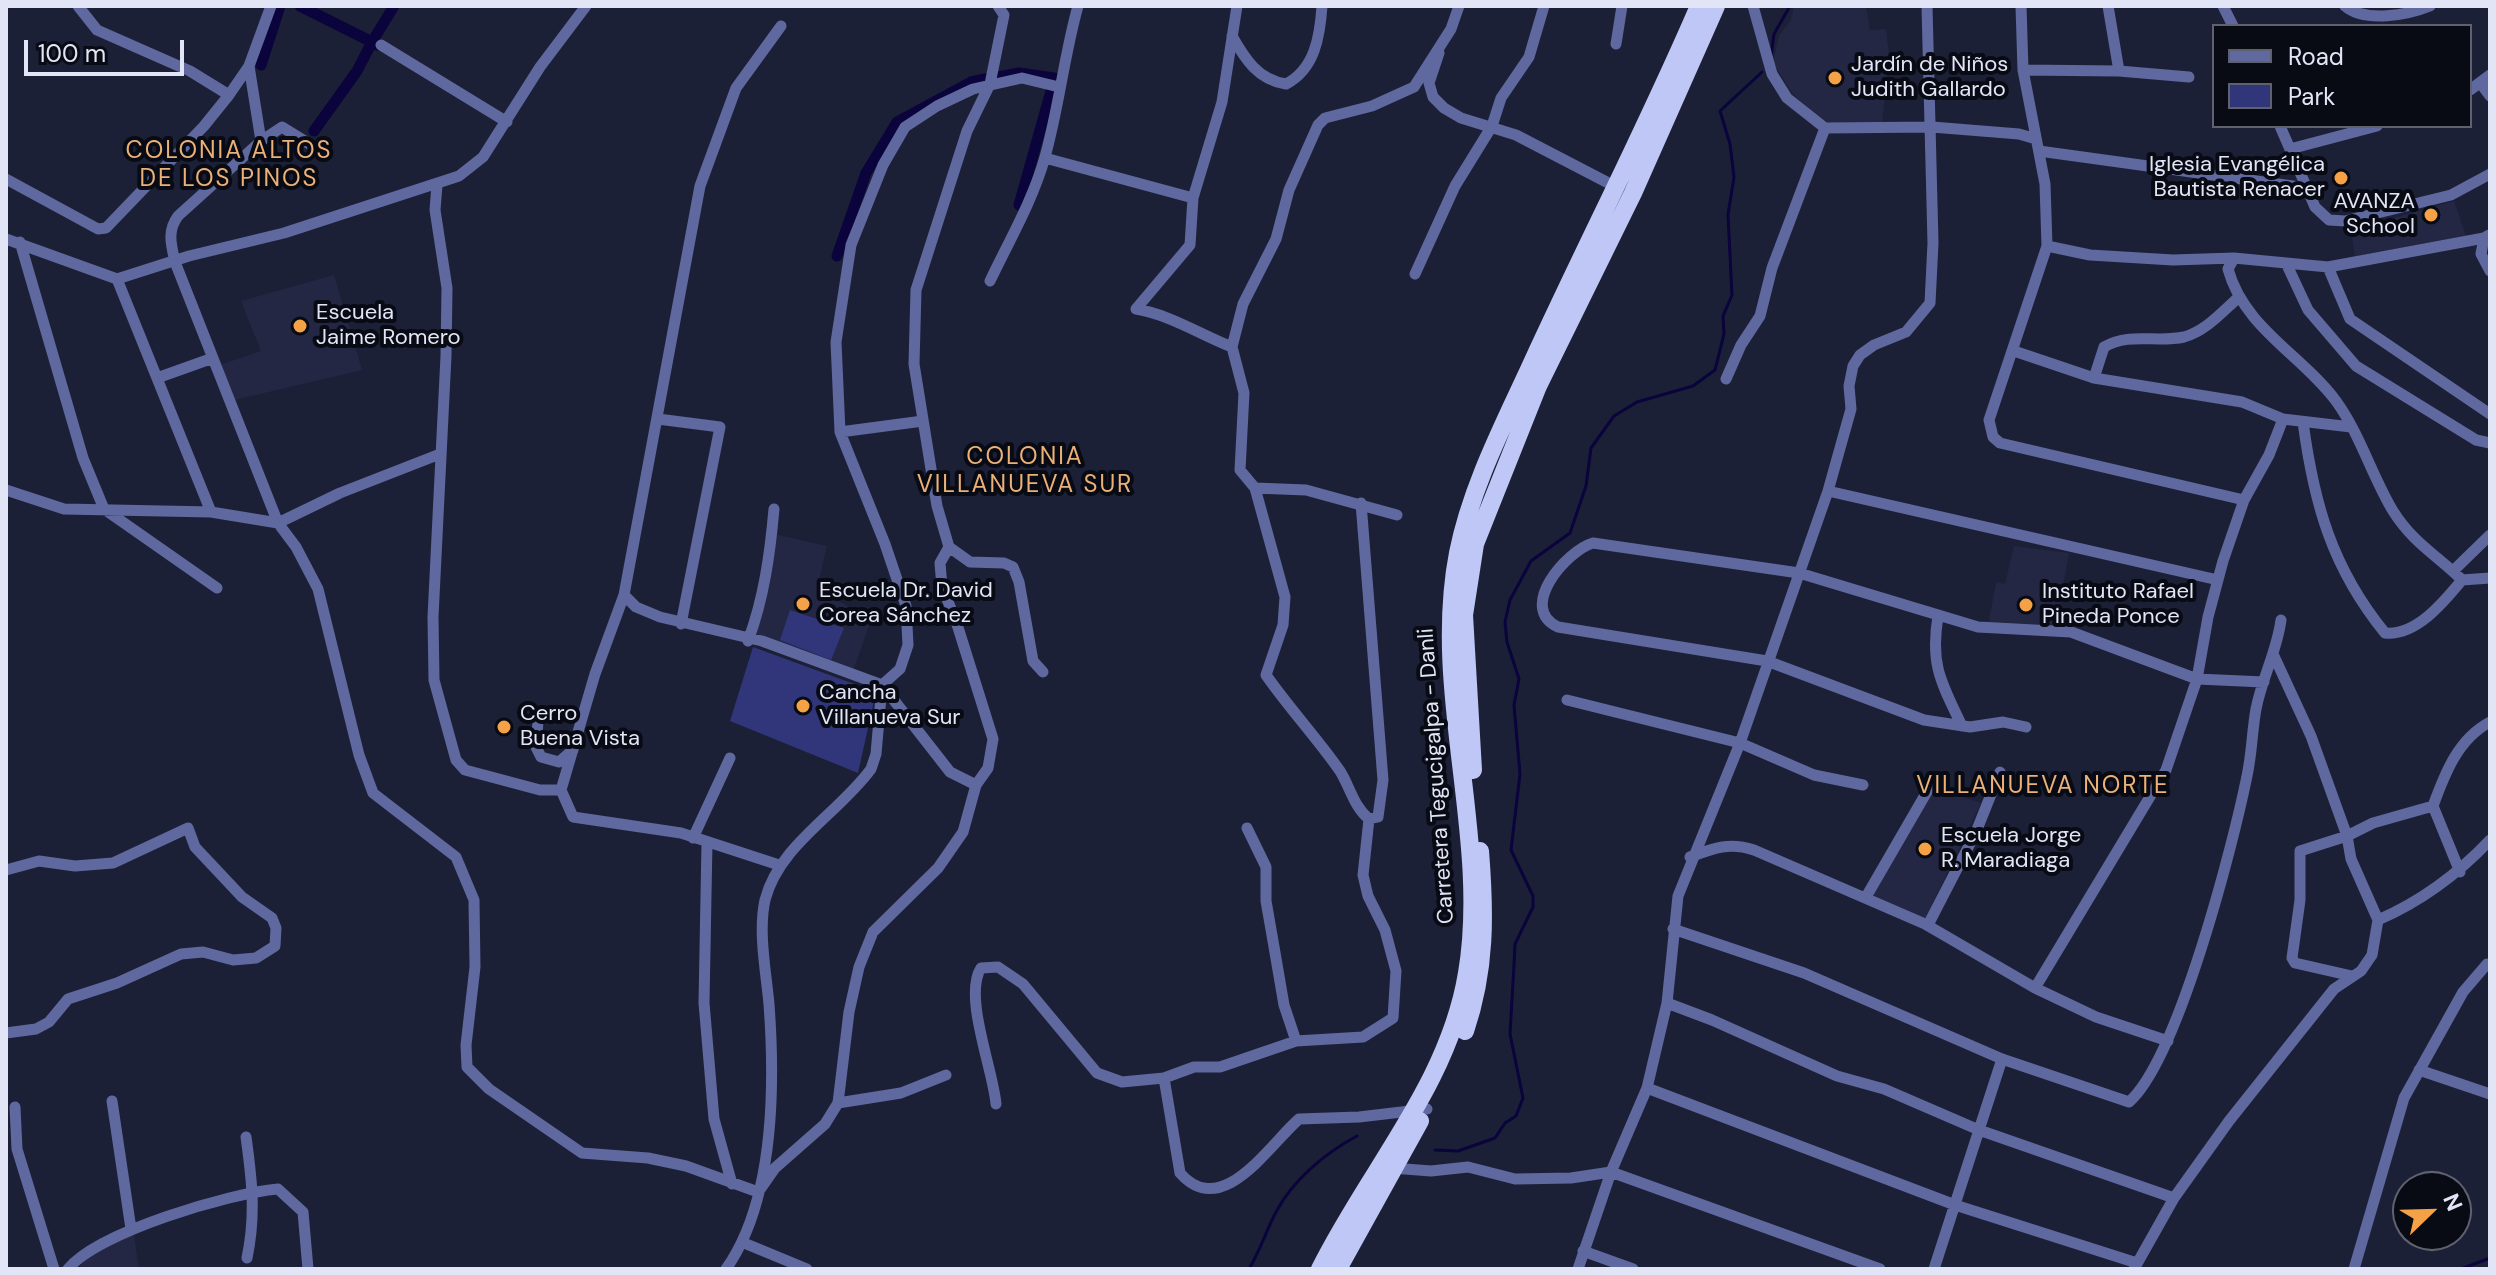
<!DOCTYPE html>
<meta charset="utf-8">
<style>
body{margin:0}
#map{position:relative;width:2496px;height:1275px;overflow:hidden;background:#1c2036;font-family:"DM Sans",sans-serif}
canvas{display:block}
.frame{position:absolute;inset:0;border:8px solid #e2e5f5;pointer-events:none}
.legend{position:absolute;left:2212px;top:24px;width:260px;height:104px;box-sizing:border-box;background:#080a14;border:2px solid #5f626e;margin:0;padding:10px 14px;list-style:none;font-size:24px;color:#e2e5f5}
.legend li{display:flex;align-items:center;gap:16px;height:40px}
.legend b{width:40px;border:2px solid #5f626e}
.north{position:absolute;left:2392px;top:1171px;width:80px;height:80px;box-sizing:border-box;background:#080a14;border:2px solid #5f626e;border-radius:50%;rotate:67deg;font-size:22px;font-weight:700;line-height:32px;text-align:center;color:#e2e5f5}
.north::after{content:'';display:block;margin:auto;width:28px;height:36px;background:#f5a246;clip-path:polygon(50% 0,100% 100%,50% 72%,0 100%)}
.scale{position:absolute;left:24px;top:40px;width:160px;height:36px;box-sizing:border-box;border:4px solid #e2e5f5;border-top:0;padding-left:10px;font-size:24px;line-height:28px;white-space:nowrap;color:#e2e5f5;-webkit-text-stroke:6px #080a14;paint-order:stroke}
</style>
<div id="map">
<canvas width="2496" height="1275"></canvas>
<div class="frame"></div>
<ul class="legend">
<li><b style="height:10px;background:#5f699f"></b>Road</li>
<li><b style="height:22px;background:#303679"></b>Park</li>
</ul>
<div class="north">N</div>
<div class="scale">100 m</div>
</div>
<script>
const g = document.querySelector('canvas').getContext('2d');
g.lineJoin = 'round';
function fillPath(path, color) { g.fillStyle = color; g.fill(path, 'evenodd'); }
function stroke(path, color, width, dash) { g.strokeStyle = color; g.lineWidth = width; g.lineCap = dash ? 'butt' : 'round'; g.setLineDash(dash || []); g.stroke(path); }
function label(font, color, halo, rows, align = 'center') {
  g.font = font + ' "DM Sans",sans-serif'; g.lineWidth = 8; g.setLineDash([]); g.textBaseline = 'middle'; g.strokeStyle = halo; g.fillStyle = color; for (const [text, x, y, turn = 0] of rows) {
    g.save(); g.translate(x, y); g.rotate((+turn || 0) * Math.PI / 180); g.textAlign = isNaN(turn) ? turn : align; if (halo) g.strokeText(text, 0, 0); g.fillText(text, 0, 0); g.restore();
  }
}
fillPath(new Path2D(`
 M1794,6h72l4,24 16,-1 3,25 -7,71 -52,-2 -15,-7 -22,-22 -20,-31 6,-27 12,-16z
 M2454,201l12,35 -111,20 -4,-26z
 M334,275l28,95 -132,31 -13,-35 44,-15 -20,-50z
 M774,534l53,12 -10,42 54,32 -18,51 -97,-34z
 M2014,546l55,7 -14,77 -67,-4 8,-44 9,2z
 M1926,784l55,19 -57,118 -59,-27z
 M134,1234l5,35h-60l8,-13z`), '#232744');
fillPath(new Path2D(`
 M790,610l54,18 -13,32 -51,-20z
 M753,647l123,45 -18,81 -128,-52z`), '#303679');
stroke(new Path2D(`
 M1771,56l3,-22 16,-28
 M1435,1150l23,1 37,-13 10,-15 11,-7 7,-18 -13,-64 4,-69 1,-21 18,-37v-11l-22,-46 9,-76 -6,-69 5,-26 -12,-37 -2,-20 5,-22 21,-39 39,-28 16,-47 5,-38 23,-32 23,-14 56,-16 22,-16 9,-36 -1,-18 9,-21 -4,-80 6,-38 -4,-33 -10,-33 42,-39
 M1249,1269c11,-18 17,-38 27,-57 17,-32 49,-59 81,-76
 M2461,1269l29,-11`), '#0a033c', 3);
stroke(new Path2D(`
 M300,6l72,36 -15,29 -43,60
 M377,45l-5,-3 22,-36
 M261,65l19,-59
 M998,77l21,-4 35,5v3
 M1019,205l32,-114
 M837,256l29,-83 31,-51 74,-40 14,-3`), '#0a033c', 11);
stroke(new Path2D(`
 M78,6l19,24 93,41 39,24
 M998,6l6,9 -14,69 -23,47 -51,159 -2,74 23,142 12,41 21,15 34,1 9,4 6,15 14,79 10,11
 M1753,6l19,68 15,24 38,30 107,-1 87,7 17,5
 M2021,6l2,64 22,114 2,62 -58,174 4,17 7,6 244,57
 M2108,6l11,65
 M2223,6l10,20
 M2345,6c20,17 63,9 85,0
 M1232,36c13,23 26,44 54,48 29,-15 34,-48 36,-78
 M1616,44l6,-38
 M381,45l126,77
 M1439,53l-10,30 4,14 11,11 17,10 55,17 102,53
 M249,66l12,75 -83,75c-11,15 -7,28 -3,46l103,261 18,24 22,42 41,166 14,38 83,64 18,43 1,67 -9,78 1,22 22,22 93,64 66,5 38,8 72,26
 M2023,70l96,1 70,6
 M2481,84l9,12
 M2470,90l20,-15
 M2280,126l35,81 14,13 16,1 106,-26 39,-21
 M261,141l21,-14 29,18
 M2290,149l87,-23
 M2039,151l268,37
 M1045,158l148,40
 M6,179l92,50 8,-1 98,-102 25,-31 20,-29 22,-60
 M437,185l-2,25 12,78 -1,68 -13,261 1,63 22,80 9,10 75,20h21l34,-116 29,-79 76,-409 36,-98 45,-62
 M2489,235l-5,3 -3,16 9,17
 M6,239l111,40
 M20,242l63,216 21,51 113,79
 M2047,246l43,9 83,5 61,-2 94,9 156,-29
 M2234,258l-6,11c16,59 74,86 108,132 24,33 36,75 57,110 20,32 45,45 69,69l28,-2
 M2286,263l22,47 48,56 120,74 14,3
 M2328,267l22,52 140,95
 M1415,274l40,-88 37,-60 9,-28 28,-41 15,-51
 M990,281c19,-40 43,-81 55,-124 14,-50 19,-101 33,-151
 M1232,347c-33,-13 -61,-32 -96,-38l54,-64 3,-47 29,-96 15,-96
 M2014,351l80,27 148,24 41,17 68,8
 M157,378l56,-20
 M2094,378l10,-31c25,-15 52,-4 80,-10 22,-6 39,-26 55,-40
 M1726,379l15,-34 19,-29 12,-48 53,-140
 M658,419l62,8 -39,197
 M2303,422c11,82 29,146 82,211 31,3 58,-30 77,-53
 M840,432l83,-11
 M1255,488l30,109 -2,28 -17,50c23,33 51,63 74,96 10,16 14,36 29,48
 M6,490l58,19 147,3 67,11 62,-30 100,-39
 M1828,491l390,89
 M211,512l-94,-233 72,-23 95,-23 175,-57 24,-19 57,-90 46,-61
 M1397,515l-91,-25 -51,-2 -15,-18 4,-77 -12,-46 11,-43 33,-65 13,-49 29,-65 7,-7 47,-12 42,-19 37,-58 8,-23
 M2453,571l37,-36
 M624,595l12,12 24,10 102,24 120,44 68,87 26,13
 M1938,616c-8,49 3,66 24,110
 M748,641c16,-43 22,-87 26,-132
 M1567,700l173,43 74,32 49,10
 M538,721l-2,26 5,10 18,5 14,-12
 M2026,727l-23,-5 -33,5 -46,-7 -157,-59 -209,-34c-41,-19 8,-76 35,-84l206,30 179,54 93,5 126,47 67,3
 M561,790l12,27 108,16 98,32
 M1247,828l19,39v34l7,40 11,64 12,36
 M693,838l37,-80
 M707,842l-3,161 10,116 18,65
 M1690,857c24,-9 39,-15 64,-7l171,74 110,64 61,29 72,24
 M6,870l33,-9 36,5 38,-3 75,-35 7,19 47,50 30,21 4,10 -1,18 -19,12 -23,2 -30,-8 -22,2 -64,29 -49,16 -19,23 -13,7 -30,4
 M2460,872l-27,-66c12,-33 25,-67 57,-84
 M1866,897l66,-114
 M2378,920c44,-19 79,-45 112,-80
 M1928,925l48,-93 24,-60
 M1673,929l131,44 198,86 127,43c49,-43 104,-257 118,-326 5,-23 5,-45 9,-67 6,-31 21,-58 25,-89
 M2352,976l-57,-13 -3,-5 8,-58v-49l47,-15 26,-13 60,-17
 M2035,988l131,-218 31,-91 11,-62 15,-56 21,-61 25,-45 14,-36
 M1667,1003l45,17 125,56 47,13 95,41 195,68
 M2419,1070l71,24
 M1164,1078l16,95c42,48 89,-28 119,-54l60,-2 68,-8
 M1647,1088l308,117 182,58
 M112,1101l19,128
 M838,1103l63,-10 45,-18
 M996,1104c-3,-35 -33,-108 -15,-136l17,-1 25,17 74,89 25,9 42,-4 30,-11h26l76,-26 67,-4 30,-19 3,-47 -11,-41 -17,-34 -5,-21 6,-56 9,-2 5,-37 -22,-277
 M15,1107l2,42 37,120
 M246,1137c6,43 10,78 1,121
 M1392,1168l39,3 37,-4 47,12 56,-1 40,-6 269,97
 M761,1188l14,-20 50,-44 13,-21 11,-91 10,-45 14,-35 65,-64 25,-36 13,-47 12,-17 5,-29 -37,-118 -14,-34 -2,-24 9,-16
 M744,1243l63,26
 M1583,1251l50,18
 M68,1269c30,-37 162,-76 210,-80l25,23 5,57
 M726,1269c49,-69 49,-183 43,-265 -3,-32 -11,-73 -4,-104 14,-55 73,-86 106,-131l5,-15 6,-69 18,-16 8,-24 -2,-39 -21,-62 -45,-112 -4,-90 15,-97 32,-80 22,-38 32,-21 36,-17 49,-11 37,9
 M1578,1269l33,-97 36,-84 20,-85 11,-107 62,-153 88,-252 23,-82 -2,-23 4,-20 7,-11 14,-10 32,-13 24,-29 3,-60 -6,-237
 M1934,1269l68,-210
 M2134,1269l40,-71 55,-77 105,-132 27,-18 11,-16 6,-35 -27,-61 -4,-23 -36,-100 -37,-80
 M2354,1269l50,-171 59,-106 24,-28`), '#5f699f', 11);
stroke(new Path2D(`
 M1473,770l-9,-155 11,-71 63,-158 95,-193 83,-187
 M1465,1031c21,-62 20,-117 15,-180
 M1320,1269c49,-99 129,-185 147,-296 23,-136 -36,-281 -9,-420 13,-66 46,-129 74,-190 55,-120 115,-236 167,-357
 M1338,1269l82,-148`), '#bec7f6', 18);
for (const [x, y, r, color] of [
 [1835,78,8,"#f5a246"],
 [2341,178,8,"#f5a246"],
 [2431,215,8,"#f5a246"],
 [300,326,8,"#f5a246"],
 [803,604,8,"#f5a246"],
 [2026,605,8,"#f5a246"],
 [803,706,8,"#f5a246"],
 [504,727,8,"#f5a246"],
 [1925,849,8,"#f5a246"]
]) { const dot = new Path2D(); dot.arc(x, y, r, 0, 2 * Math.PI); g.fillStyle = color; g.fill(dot); stroke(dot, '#080a14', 3); }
label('22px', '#e2e5f5', '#080a14', [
 ["Jardín de Niños",1851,65],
 ["Judith Gallardo",1851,90],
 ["Iglesia Evangélica",2325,165,"right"],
 ["Bautista Renacer",2325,190,"right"],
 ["AVANZA",2415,202,"right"],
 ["School",2415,227,"right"],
 ["Escuela",316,313],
 ["Jaime Romero",316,338],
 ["Escuela Dr. David",819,591],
 ["Corea Sánchez",819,616],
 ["Instituto Rafael",2042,592],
 ["Pineda Ponce",2042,617],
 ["Cancha",819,693],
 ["Villanueva Sur",819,718],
 ["Cerro",520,714],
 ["Buena Vista",520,739],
 ["Escuela Jorge",1941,836],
 ["R. Maradiaga",1941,861]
], 'left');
label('22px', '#e2e5f5', '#080a14', [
 ["Carretera Tegucigalpa - Danli",1437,776,-94]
]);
g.letterSpacing = '2px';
label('24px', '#ebb178', '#080a14', [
 ["COLONIA ALTOS",229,152],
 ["DE LOS PINOS",229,180],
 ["COLONIA",1025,458],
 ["VILLANUEVA SUR",1025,486],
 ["VILLANUEVA NORTE",2043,787]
]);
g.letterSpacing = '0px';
</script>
